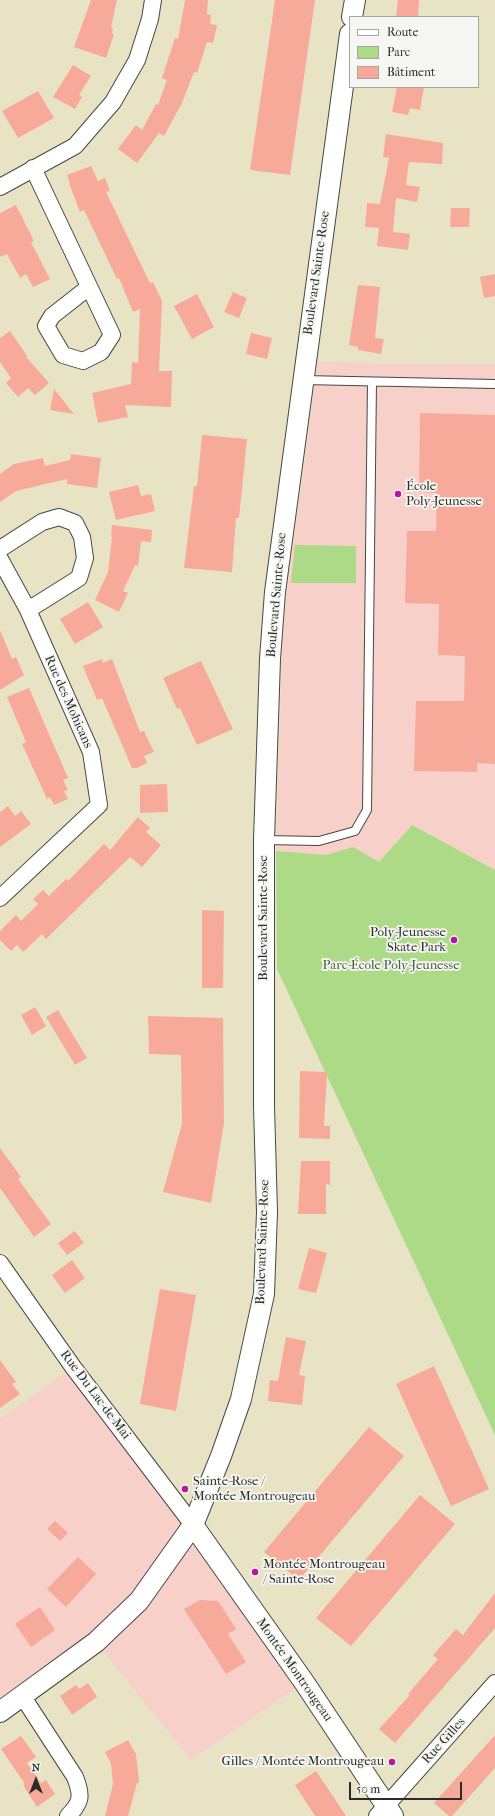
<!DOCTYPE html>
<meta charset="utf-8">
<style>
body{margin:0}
#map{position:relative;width:495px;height:1816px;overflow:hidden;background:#e9e3c5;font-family:"IM FELL French Canon",serif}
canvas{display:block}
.legend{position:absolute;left:349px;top:16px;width:130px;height:72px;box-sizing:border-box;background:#f6f6f2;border:1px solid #a5a5a2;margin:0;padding:5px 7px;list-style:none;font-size:12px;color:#2b2b2b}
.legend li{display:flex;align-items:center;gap:8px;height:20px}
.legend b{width:20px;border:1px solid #a5a5a2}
.north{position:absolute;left:16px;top:1760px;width:40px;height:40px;-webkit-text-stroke:3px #f6f6f2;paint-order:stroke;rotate:0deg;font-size:11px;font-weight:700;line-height:16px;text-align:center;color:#2b2b2b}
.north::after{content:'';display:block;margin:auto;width:14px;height:18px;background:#2b2b2b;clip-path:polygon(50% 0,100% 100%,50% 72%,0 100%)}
.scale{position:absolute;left:349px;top:1782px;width:113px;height:18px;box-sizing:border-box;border:2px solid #2b2b2b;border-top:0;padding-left:5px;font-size:12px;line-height:14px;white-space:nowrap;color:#2b2b2b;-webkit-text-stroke:3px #f6f6f2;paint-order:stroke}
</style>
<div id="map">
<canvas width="495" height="1816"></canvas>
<ul class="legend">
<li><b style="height:5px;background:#fff"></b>Route</li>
<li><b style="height:11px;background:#acda87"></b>Parc</li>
<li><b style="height:11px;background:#f7aa99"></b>Bâtiment</li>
</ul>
<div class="north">N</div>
<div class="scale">50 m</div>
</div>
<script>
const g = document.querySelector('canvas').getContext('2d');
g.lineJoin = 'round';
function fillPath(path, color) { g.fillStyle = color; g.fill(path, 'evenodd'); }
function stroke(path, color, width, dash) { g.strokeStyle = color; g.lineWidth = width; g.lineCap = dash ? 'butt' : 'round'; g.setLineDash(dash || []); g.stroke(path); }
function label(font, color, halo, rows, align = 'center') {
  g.font = font + ' "IM FELL French Canon",serif'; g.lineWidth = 3.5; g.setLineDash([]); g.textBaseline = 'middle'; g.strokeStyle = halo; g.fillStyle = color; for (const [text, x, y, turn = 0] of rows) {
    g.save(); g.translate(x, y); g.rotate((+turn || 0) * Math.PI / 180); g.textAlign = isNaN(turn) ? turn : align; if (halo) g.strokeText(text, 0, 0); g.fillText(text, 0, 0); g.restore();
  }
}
fillPath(new Path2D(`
 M318,362l177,3v505l-83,-45 -33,37 -26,-15 -27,8 -50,-4 7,-229z
 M73,1367l231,315 -113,78 -95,-118 -96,66v-289z`), '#f7d0ca');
fillPath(new Path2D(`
 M295,545l61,1v37h-65z
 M412,825l83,45v565l-218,-466 -1,-118 50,4 27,-8 26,15z`), '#acda87');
fillPath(new Path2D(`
 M91,0h26l-6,27 2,1 -1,5 2,1 -8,24 -32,-11z
 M185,0h23l-1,14 4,1 -1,9 7,1 -4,18 -6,-1 -10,31 -3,-1 -12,31 -18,33 -5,-3 -22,30 -19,-14 18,-24 6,5 14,-26 2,1 9,-25 -5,-2 13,-40 3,1z
 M275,0h40l-25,175 -40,-5z
 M398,0h21l-1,17h-22z
 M73,65l18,11 -12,19 3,2 -7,12 -22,-12z
 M397,87h27l-4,23 -10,-2 -2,7 -16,-3z
 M38,91l16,27 -36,20 -16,-27z
 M386,134l57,9 -1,21 -33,-2 -3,23 14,2 -3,15 -21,-4 -3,34 17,2 -2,16 -31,-4 2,-18 -14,-1 2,-24 13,1 9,-46 -6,-1z
 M91,166l7,15 7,-3 5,13 -4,1 44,91 3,-1 9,19 -3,70h13l-1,36 -46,-2 3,12 -30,6 -6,-30 39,-9 1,-22 6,1 2,-54 -7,3 -14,-34 -2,1 -33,-69 -4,2 -11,-29h1l-3,-8z
 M16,205l18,36 -3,1 19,37 -17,8 -7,-13 -6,4 -13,-24 -7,3v-44z
 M451,208h19l-1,19h-19z
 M495,274v22l-11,2 -4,-21z
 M358,285l22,2 -5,51 9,1 -3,15 -23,-4v-3l-9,-2z
 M233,292l14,6 -8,20 -15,-6z
 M197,294l17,33 -22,12 -18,-33z
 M10,331l17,25 -1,1 23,26 -14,12 -7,-7 -10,9 -12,-14 5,-5 -11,-16v-24z
 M251,333l21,5 -5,21 -21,-5z
 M54,389l20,25 -24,-4z
 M420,413l75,2v349l-18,-1v9l-63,-1 2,-70h48l1,-45 -27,-1 1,-51 -34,-1 2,-72h29l1,-38 -18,-1z
 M202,435l45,4 -8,79h-3l-4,54 -48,-4 10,-82h3z
 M71,454l30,4 -4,30 -30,-4v-5l-51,12 -16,11v-28l14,-10 29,-6 2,8 25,-6z
 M138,485l3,11 10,-2 4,17 -39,9 -7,-28z
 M112,525l40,5 -1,12 -10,-1 -3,25 -3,-1 -12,26 5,2 -9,19 -24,-12 13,-28 4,-35h-1z
 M88,602l15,25 -28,17 -15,-25z
 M0,630l12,29 4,-2 8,18 -24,15z
 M102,659l1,4 9,-4 28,73 4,-1 10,21 -10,4 3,7 -10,5h-5l-30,-70 -5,2 -14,-34z
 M201,661l32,68 -36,16 -17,-37 -3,1 -14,-31z
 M29,688l39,90 -5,2 5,10 -4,1 4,8 -14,6 -4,-8 -3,2 -25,-55 4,-2 -19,-45z
 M167,784l1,28 -28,1v-28z
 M8,806l7,10 6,-5 10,13 -31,23v-35z
 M138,817l12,11 -4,4 15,13 -19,22 -12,-10 -84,82 -4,-5 -19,18 -6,-7 -6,6 -11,-11v-9l16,-16 5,6 17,-17 -5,-5 10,-9 6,6 17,-17 2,2 36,-37 6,6z
 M202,910l22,1 -1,77h-21z
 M35,1007l11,19 -14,9 -11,-20z
 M58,1010l29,48 -12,7 -29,-48z
 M148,1016l75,2 1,105 -13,80 -48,-11 19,-68 -1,-69 -32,-1z
 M300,1071l27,1 -3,54h6v13l-31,-1z
 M0,1148l21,29 -3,2 33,45 -17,13 -34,-49z
 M301,1161h29v24l-4,-1v30h-28z
 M75,1231l9,12 -17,12 -9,-12z
 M309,1248l18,5 -11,40 -18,-4z
 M72,1260l13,18 -20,15 -13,-18z
 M160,1289l36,6 -20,116 -36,-7z
 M286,1337l20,4 -7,34 6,1 -3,29 -34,-4 2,-21 8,1z
 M0,1360l16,22 -4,2 8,10 -20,14z
 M434,1366l55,123 -38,17 -55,-122z
 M369,1427l35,29 -105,124 -35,-28z
 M420,1495l35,29 -104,122 -35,-28z
 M55,1521l13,12 -8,8 -13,-12z
 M78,1557l18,17 -30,33 -19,-18z
 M495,1593v35l-100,115 -16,-14 31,-34 -2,-1 30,-35 -5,-4 23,-26 7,6z
 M200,1600l18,1 18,28 -8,5 18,28 -20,12 -42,-65z
 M40,1607l15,23 -24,17 -16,-23z
 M88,1683l9,14 -25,18 -12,-19 16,-11 3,4z
 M495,1735v33l-43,48h-3l-15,-13z
 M21,1736l15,21 -9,6 14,20 5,-3 9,14 -18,13 -14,-22 2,-1 -24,-35z
 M128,1740l8,14 3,28 -2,1 -9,33h-23l8,-32 -2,-20 -6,-12z
 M316,1771l17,25 13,20h-31l-20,-31z`), '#f7aa99');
const service = new Path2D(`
 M303,380l192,4
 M264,840l55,1 36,-10 12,-21 5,-428`);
const minor = new Path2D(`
 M33,168l79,167 -11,17 -18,9 -20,-6 -17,-29 6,-10 37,-29
 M0,187l75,-41 38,-44 24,-42 13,-41 3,-19
 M0,549l42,-27 17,-5 16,6 7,14 3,21 -6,20 -51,32
 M0,559l28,51 63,142 8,53 -99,93
 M0,1263l73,104 120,158
 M23,1697l52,80c7,18 7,25 -7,39
 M377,1816l118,-133`);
const tertiary = new Path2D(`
 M352,17l3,-17
 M193,1525l111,157 89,134
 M0,1712l96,-70 43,-41 54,-76 28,-69 20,-57 23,-105 3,-82 -3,-106v-266l6,-181 5,-67 75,-558`);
stroke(service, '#484742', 10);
stroke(minor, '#484742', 18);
stroke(tertiary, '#484742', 22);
stroke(service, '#fff', 8);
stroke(minor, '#fff', 16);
stroke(tertiary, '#fff', 20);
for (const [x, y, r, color] of [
 [398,494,4,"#b5179e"],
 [454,940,4,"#b5179e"],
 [185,1489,4,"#b5179e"],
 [255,1572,4,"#b5179e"],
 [392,1762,4,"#b5179e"]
]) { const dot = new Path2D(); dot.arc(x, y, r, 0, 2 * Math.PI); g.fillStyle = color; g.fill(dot); stroke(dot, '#f6f6f2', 1.5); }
label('13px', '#2b2b2b', '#f6f6f2', [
 ["Boulevard Sainte-Rose",317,273,-82],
 ["Boulevard Sainte-Rose",277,595,-85],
 ["Rue des Mohicans",68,702,66],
 ["Boulevard Sainte-Rose",264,918,-90],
 ["Boulevard Sainte-Rose",263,1242,-88],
 ["Rue Du Lac-de-Mai",95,1395,53],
 ["Montée Montrougeau",294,1670,55],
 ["Rue Gilles",444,1741,-48]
]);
label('13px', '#2b2b2b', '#f6f6f2', [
 ["École",406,487],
 ["Poly-Jeunesse",406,502],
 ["Poly-Jeunesse",446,933,"right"],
 ["Skate Park",446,948,"right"],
 ["Sainte-Rose /",193,1482],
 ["Montée Montrougeau",193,1497],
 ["Montée Montrougeau",263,1565],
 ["/ Sainte-Rose",263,1580],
 ["Gilles / Montée Montrougeau",384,1762,"right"]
], 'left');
label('13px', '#4b5742', '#f6f6f2', [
 ["Parc-École Poly-Jeunesse",391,966]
]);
</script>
